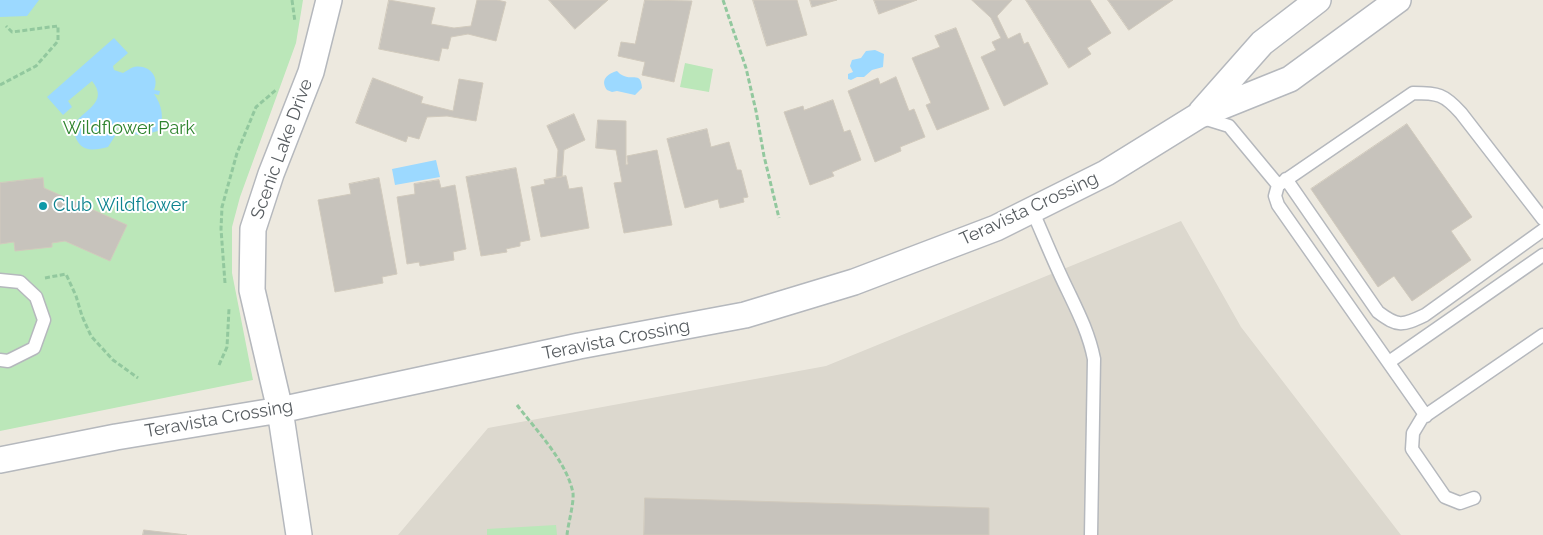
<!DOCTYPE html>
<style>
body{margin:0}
canvas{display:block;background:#ede9df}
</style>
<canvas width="1543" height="535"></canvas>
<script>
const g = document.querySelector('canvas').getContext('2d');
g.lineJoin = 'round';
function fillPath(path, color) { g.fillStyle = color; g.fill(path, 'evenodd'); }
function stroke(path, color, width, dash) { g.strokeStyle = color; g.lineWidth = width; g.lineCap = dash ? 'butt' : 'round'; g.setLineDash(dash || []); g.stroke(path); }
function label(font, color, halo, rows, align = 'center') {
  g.font = font + ' Raleway,sans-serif'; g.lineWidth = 4; g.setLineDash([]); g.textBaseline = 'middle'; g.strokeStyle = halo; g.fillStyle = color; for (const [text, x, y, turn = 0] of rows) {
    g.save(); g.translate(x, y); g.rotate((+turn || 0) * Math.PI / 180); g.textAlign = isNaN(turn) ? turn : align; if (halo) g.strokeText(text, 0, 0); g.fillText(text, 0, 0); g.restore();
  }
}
fillPath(new Path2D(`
 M1181,221l60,106 160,208h-1003l90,-107 338,-62z`), '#dcd8ce');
fillPath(new Path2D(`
 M0,0h303l-7,43 -56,154 -8,30v46l21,107 -253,51z
 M685,63l28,6 -4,23 -29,-5z
 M556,525l1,10h-70v-6z`), '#bbe7b9');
fillPath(new Path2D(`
 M0,0h39l-12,16 -27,1z
 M114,38l14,15 -15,13 1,4 9,3c4,-2 7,-5 11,-6 15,-3 26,10 20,23l6,1 -1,4 -5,-1c8,11 11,25 4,37 -19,5 -21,8 -35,-8h-5l-3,13 -7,11c-21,6 -32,2 -35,-21 9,-16 37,-23 19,-45l-24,20 4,6 -9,8 -16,-18z
 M875,50l9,4 -1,13 -11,3 -8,7h-7l-6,3 -3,-1v-5l5,-2 -3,-6 2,-6 9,-2 5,-7z
 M617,71c2,2 4,4 7,5 9,4 17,-4 18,12l-7,7 -18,-4 -5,1 -5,-2c-7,-10 0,-16 10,-19z
 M436,160l4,17 -45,8 -3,-16z`), '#9cd9ff');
const building = new Path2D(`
 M389,0l46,8 -4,16 23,4 17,-2 6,-26h20l9,2 -10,39 -28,-7 -17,3 -3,12 -6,-1 -3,13 -60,-12z
 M549,0h59l-33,29z
 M645,0l47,1 -18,81 -32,-7 3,-13 -27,-6 3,-14 14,2z
 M753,0h44l10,35 -40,11z
 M810,0h27l-25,7z
 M874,0h43l-38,14z
 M972,0h40l-15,16 11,23 12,-6 4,11 4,-2 20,42 -44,22 -23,-49 15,-7 -4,-8 9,-4 -10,-20z
 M1026,0h64l21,33 -24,15 4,6 -22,14z
 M1108,0h65l-44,30z
 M956,28l33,81 -52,21 -11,-25 5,-2 -19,-45 28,-11 -5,-11z
 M896,77l13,34 5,-2 11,28 -25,10 1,4 -26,11 -27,-71 30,-13 2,6z
 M373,78l50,19 -2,6 32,8 6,-32 24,4 -7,38 -29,-5 -20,1 -8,22 -11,-3 -2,6 -50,-19z
 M833,100l11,32 6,-2 11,30 -29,12 2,4 -24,9 -26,-73 19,-6 1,4z
 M574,114l11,26 -21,10 -2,27 -6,1 2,-28 -11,-24z
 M598,120l28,1v44l2,-1 -1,-8 30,-6 15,75 -48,8 -10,-50 8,-1 -6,-32 -20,-2z
 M1407,124l65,93 -21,14 20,29 -59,41 -18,-25 -16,11 -67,-98z
 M707,129l4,18 18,-5 8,28h4l7,27 -5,1 1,4 -24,6 -2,-9 -33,9 -18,-69z
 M516,168l14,72 -10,2v4l-14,3 1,3 -26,4 -15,-79z
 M566,176l3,13 13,-2 7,41 -48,9 -10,-50 14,-3 -1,-4z
 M43,178l1,10 83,37 -17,36 -45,-20 -13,2v4l-37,4 -1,-9 -14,2v-61z
 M379,178l18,96 -15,3 1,6 -48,9 -17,-92 33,-6 -2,-10z
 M439,180l2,8 14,-3 11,64 -13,3 1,8 -34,6 -1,-4 -12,2 -10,-67 18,-3 -1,-10z
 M645,498l344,10v27h-345z
 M144,530l43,5h-44z`);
fillPath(building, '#c7c3bc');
stroke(building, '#d1cabd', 1);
const lane = new Path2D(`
 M1200,117l29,9 49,59 -3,11 3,9 148,211
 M1286,179l92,133c20,15 24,14 47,3l118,-85
 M1280,184l133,-91c25,0 31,1 48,20l82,106
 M1032,210c12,27 23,55 36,81 11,23 21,43 26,68l-3,176
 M0,280l20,2 16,15 8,23 -10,28 -26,13 -8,-1
 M1389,362l154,-107
 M1474,498l-14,5 -15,-6 -33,-48 1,-16 9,-15 121,-83`);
const street = new Path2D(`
 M1201,112l61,-69 56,-43
 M0,460l116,-23 164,-27 299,-64 166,-31 109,-33 142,-54 110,-55 92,-57 92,-37 108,-79
 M299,535l-19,-125 -28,-120 1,-61 18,-55 40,-102 18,-72`);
stroke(lane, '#b5b8bd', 15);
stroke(street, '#b5b8bd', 28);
stroke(new Path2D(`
 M292,0l3,22
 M723,0l23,68 10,43 8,45 15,62
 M0,85l36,-19 22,-25v-15l-46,6 -6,-6
 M45,278l21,-4 10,22 6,20 9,20 22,24 25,18
 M225,283l-4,-54 1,-22 15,-54 19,-46 20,-17
 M219,365l8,-18 2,-38
 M517,405c19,25 50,57 56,88 1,11 -5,31 -6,42`), '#92c89e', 3, [5, 2.5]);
stroke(lane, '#fff', 12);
stroke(street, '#fff', 25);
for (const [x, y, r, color] of [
 [43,206,5,"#0f9aa8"]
]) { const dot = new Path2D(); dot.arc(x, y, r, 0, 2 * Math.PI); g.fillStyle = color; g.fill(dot); stroke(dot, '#fff', 2); }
label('18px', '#2e832e', '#fff', [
 ["Wildflower Park",129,129]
]);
label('18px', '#585d61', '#fff', [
 ["Scenic Lake Drive",282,149,-70],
 ["Teravista Crossing",1029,209,-25],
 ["Teravista Crossing",616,340,-11],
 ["Teravista Crossing",219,419,-10]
]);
label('18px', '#0d838f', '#fff', [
 ["Club Wildflower",53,206]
], 'left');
</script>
